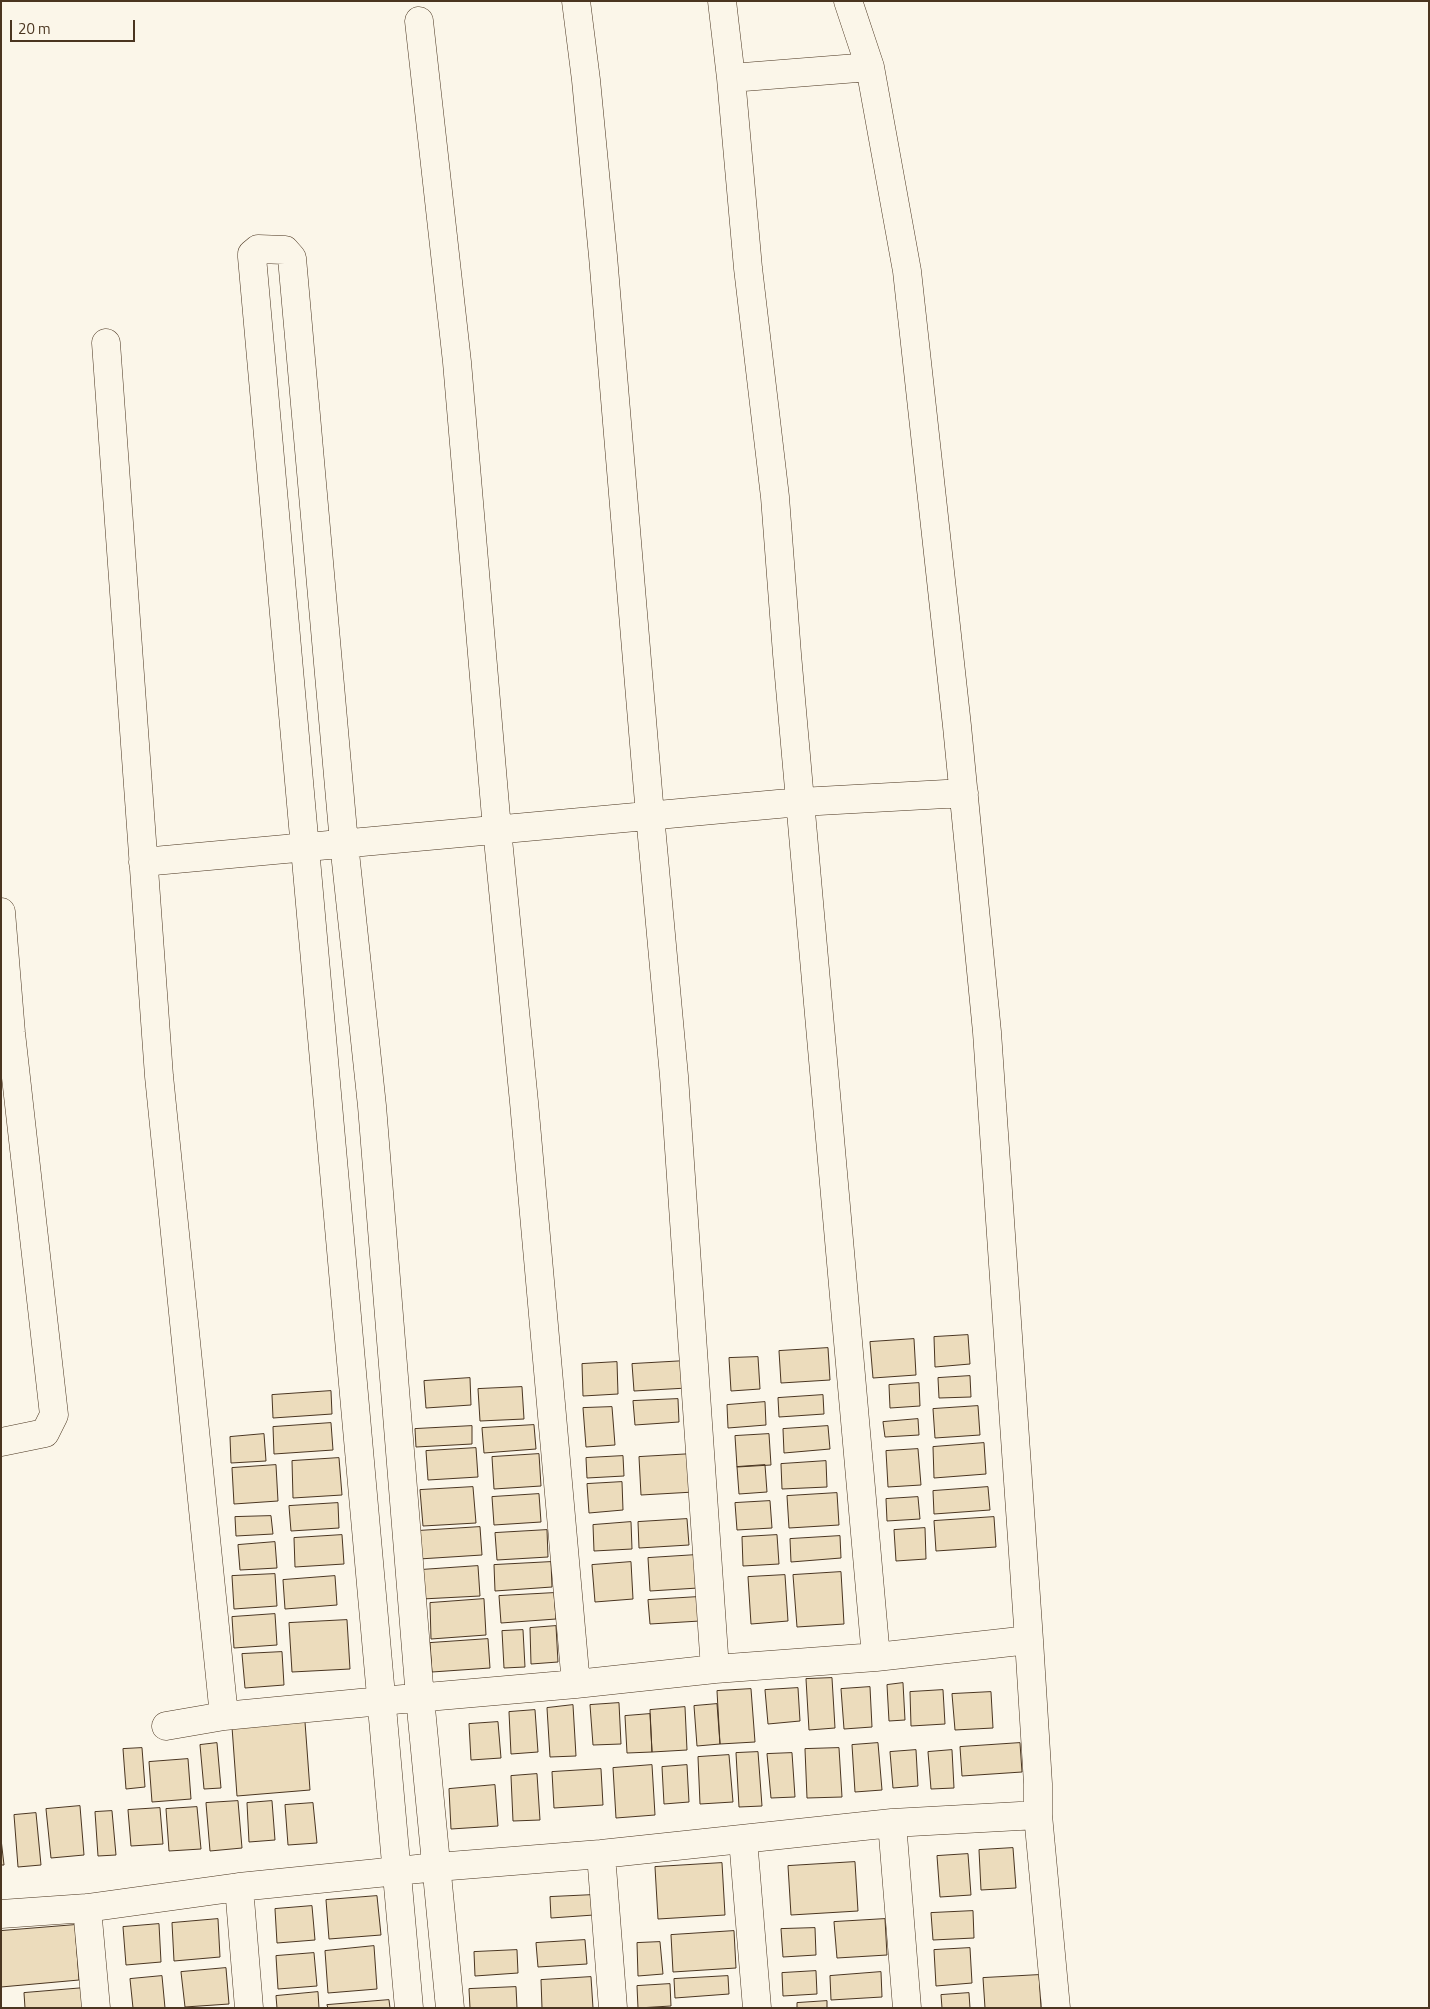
<!DOCTYPE html>
<style>
body{margin:0}
#map{position:relative;width:1430px;height:2009px;overflow:hidden;background:#fbf6e9;font-family:"Titillium Web",sans-serif}
canvas{display:block}
.frame{position:absolute;inset:0;border:2px solid #4a3520;pointer-events:none}
.scale{position:absolute;left:10px;top:20px;width:125px;height:22px;box-sizing:border-box;border:2px solid #4a3520;border-top:0;padding-left:6px;font-size:15px;line-height:18px;white-space:nowrap;color:#4a3520;-webkit-text-stroke:4px #fbf6e9;paint-order:stroke}
</style>
<div id="map">
<canvas width="1430" height="2009"></canvas>
<div class="frame"></div>
<div class="scale">20 m</div>
</div>
<script>
const g = document.querySelector('canvas').getContext('2d');
g.lineJoin = 'round';
function fillPath(path, color) { g.fillStyle = color; g.fill(path, 'evenodd'); }
function stroke(path, color, width, dash) { g.strokeStyle = color; g.lineWidth = width; g.lineCap = dash ? 'butt' : 'round'; g.setLineDash(dash || []); g.stroke(path); }
const building = new Path2D(`
 M968,1335l2,29 -35,3 -1,-30z
 M914,1339l2,36 -43,3 -3,-36z
 M828,1348l2,32 -49,3 -2,-32z
 M758,1357l2,32 -29,2 -2,-33z
 M685,1361l2,27 -53,3 -2,-27z
 M617,1362l1,32 -35,2 -1,-32z
 M970,1376l1,21 -32,1 -1,-20z
 M470,1378l1,27 -45,3 -2,-27z
 M919,1383l1,23 -30,2 -1,-23z
 M522,1387l2,32 -44,2 -2,-32z
 M331,1391l1,23 -59,4 -1,-23z
 M823,1395l1,19 -45,3 -1,-19z
 M678,1399l1,23 -44,3 -2,-24z
 M765,1402l1,23 -38,3 -1,-23z
 M978,1406l2,29 -45,3 -2,-29z
 M612,1407l3,38 -29,2 -3,-39z
 M918,1419l1,16 -34,2 -2,-15z
 M331,1423l2,27 -59,4 -1,-27z
 M534,1425l2,24 -52,4 -2,-25z
 M472,1426v18l-56,3 -1,-18z
 M828,1426l2,23 -46,4 -1,-24z
 M264,1434l2,27 -35,2 -1,-26z
 M769,1434l2,31 -34,2 -2,-31z
 M984,1443l2,31 -52,4 -1,-31z
 M476,1448l2,29 -50,3 -2,-29z
 M918,1449l3,36 -33,2 -2,-36z
 M539,1454l2,32 -47,3 -2,-32z
 M692,1454l2,38 -53,3 -2,-38z
 M623,1456l1,20 -37,2 -1,-20z
 M339,1458l3,37 -49,3 -1,-37z
 M826,1461l1,26 -45,2 -1,-25z
 M276,1465l2,36 -44,3 -2,-36z
 M765,1465l2,27 -28,2 -2,-27z
 M622,1482l1,28 -34,3 -2,-29z
 M473,1487l3,36 -53,3 -3,-36z
 M988,1487l2,23 -56,4 -1,-23z
 M837,1493l2,32 -50,3 -2,-32z
 M539,1494l2,28 -47,3 -2,-28z
 M918,1497l2,22 -33,2 -1,-22z
 M770,1501l2,27 -35,2 -2,-27z
 M338,1503l1,25 -48,3 -2,-25z
 M271,1516l2,18 -37,2 -1,-19z
 M994,1517l2,30 -60,4 -2,-30z
 M687,1519l2,26 -50,3 -1,-26z
 M631,1522l1,27 -38,2 -1,-26z
 M480,1527l2,28 -63,4 -2,-28z
 M925,1528l1,31 -30,2 -2,-31z
 M547,1530l1,27 -51,3 -2,-27z
 M342,1535l2,29 -49,3 -1,-29z
 M777,1535l2,29 -36,2 -1,-29z
 M840,1536l1,22 -50,4 -1,-23z
 M275,1542l2,26 -37,2 -2,-25z
 M696,1555l2,33 -48,3 -2,-33z
 M551,1562l1,25 -57,4 -1,-26z
 M631,1562l2,37 -38,3 -3,-37z
 M478,1566l2,30 -58,3 -2,-29z
 M841,1572l3,52 -47,3 -4,-52z
 M275,1574l2,32 -43,3 -2,-33z
 M785,1575l3,46 -37,3 -3,-47z
 M335,1576l2,29 -52,4 -2,-29z
 M554,1593l2,26 -55,4 -2,-27z
 M698,1597l2,24 -50,3 -2,-24z
 M484,1599l2,36 -55,4 -1,-36z
 M275,1614l2,31 -43,3 -2,-31z
 M347,1620l3,49 -58,3 -3,-49z
 M556,1626l2,36 -27,2 -1,-36z
 M523,1630l2,37 -21,1 -2,-37z
 M488,1639l2,29 -58,4 -2,-29z
 M282,1652l2,33 -39,3 -3,-34z
 M832,1678l3,50 -26,2 -3,-51z
 M903,1683l2,37 -16,1 -2,-36z
 M870,1687l2,40 -28,2 -3,-40z
 M798,1688l2,33 -32,3 -3,-34z
 M751,1689l4,53 -35,2 -3,-53z
 M943,1690l2,34 -34,2 -1,-34z
 M991,1692l2,36 -38,2 -3,-36z
 M619,1703l2,41 -28,1 -3,-40z
 M717,1704l3,40 -23,2 -3,-40z
 M573,1705l3,51 -26,1 -3,-49z
 M685,1707l2,43 -35,2 -2,-42z
 M535,1710l3,42 -27,2 -2,-42z
 M650,1714l2,38 -25,1 -2,-37z
 M305,1722l5,68 -73,6 -5,-69z
 M498,1722l3,36 -30,2 -2,-36z
 M217,1743l4,45 -17,1 -4,-44z
 M878,1743l4,47 -27,2 -3,-47z
 M1020,1743l2,29 -60,4 -2,-29z
 M142,1748l3,39 -19,2 -3,-40z
 M839,1748l3,49 -35,1 -2,-49z
 M916,1750l2,36 -25,2 -3,-36z
 M952,1750l2,38 -23,1 -3,-37z
 M758,1752l4,54 -23,1 -3,-54z
 M792,1753l3,44 -24,1 -4,-44z
 M729,1755l4,47 -33,2 -2,-47z
 M188,1759l3,40 -39,3 -3,-40z
 M652,1765l3,50 -39,3 -3,-50z
 M687,1765l2,37 -25,2 -2,-37z
 M601,1769l2,36 -49,3 -2,-36z
 M537,1774l3,46 -27,1 -2,-45z
 M495,1785l3,41 -47,3 -2,-40z
 M238,1801l4,47 -32,3 -4,-48z
 M272,1801l3,39 -26,2 -2,-39z
 M313,1803l4,40 -29,2 -3,-40z
 M80,1806l4,49 -33,3 -5,-49z
 M197,1807l4,42 -32,2 -3,-42z
 M160,1808l3,36 -32,2 -3,-36z
 M112,1811l4,44 -18,1 -3,-44z
 M36,1813l5,52 -23,2 -4,-52z
 M1,1839l3,26h-3z
 M1013,1848l3,40 -35,2 -2,-40z
 M968,1854l3,41 -31,2 -3,-41z
 M855,1862l3,49 -67,4 -3,-49z
 M722,1863l3,52 -67,4 -3,-52z
 M593,1895l1,20 -43,3 -1,-21z
 M377,1896l4,39 -52,4 -3,-39z
 M312,1906l3,34 -38,3 -2,-34z
 M973,1911l1,27 -41,2 -2,-27z
 M218,1919l2,38 -46,4 -2,-38z
 M885,1919l2,36 -50,3 -3,-36z
 M159,1924l2,38 -35,3 -3,-38z
 M75,1925l4,55 -78,7v-56z
 M815,1928l1,27 -33,2 -2,-28z
 M734,1931l2,37 -63,4 -2,-37z
 M585,1940l2,24 -49,3 -2,-24z
 M660,1942l3,32 -25,2 -1,-33z
 M374,1946l3,43 -49,4 -3,-42z
 M970,1948l2,35 -36,3 -2,-36z
 M517,1950l1,23 -43,3 -1,-24z
 M314,1953l3,33 -39,3 -2,-33z
 M226,1968l3,36 -44,3 -4,-35z
 M816,1971l1,23 -34,2 -1,-23z
 M881,1972l1,25 -51,3 -1,-24z
 M1039,1975l2,33h-56l-2,-30z
 M162,1976l3,32h-32l-3,-29z
 M728,1976l1,18 -54,4 -1,-19z
 M591,1977l2,31h-51l-1,-28z
 M670,1984l1,22 -33,2 -1,-22z
 M516,1987l1,21h-47l-1,-19z
 M84,1988l1,20h-60l-1,-15z
 M318,1992l1,16h-42l-1,-12z
 M969,1993l1,15h-28l-1,-13z
 M389,2000l1,8h-62l-1,-3z
 M827,2001v7h-30v-5z`);
fillPath(building, '#ecdcbc');
stroke(building, '#4a3520', 1);
const street = new Path2D(`
 M576,1l10,79 17,176 47,559 24,261 41,593
 M722,1l9,77 17,190 27,229 12,157 89,1003
 M419,21l38,341 40,467 27,273 52,582
 M731,78l139,-11
 M106,343l53,733 65,640
 M143,862l657,-60 164,-9
 M1,912l10,121 43,382 -9,18 -44,9
 M166,1726l58,-10 157,-15 195,-17 139,-15 161,-12 153,-17
 M1038,1815l18,193
 M892,1823l15,185
 M743,1839l14,169
 M601,1854l12,154
 M239,1887l10,121
 M87,1908l9,100
 M1,1914l86,-6 152,-21 198,-20 164,-13 291,-31 146,-8v-31l-9,-144 -42,-608 -30,-306 -50,-455 -37,-204 -22,-66
 M409,2008l-157,-1751v-3l6,-5 27,1 7,8 52,585 28,263 48,592 30,310`);
stroke(street, '#4a3520', 29);
stroke(street, '#fbf6e9', 28);
</script>
